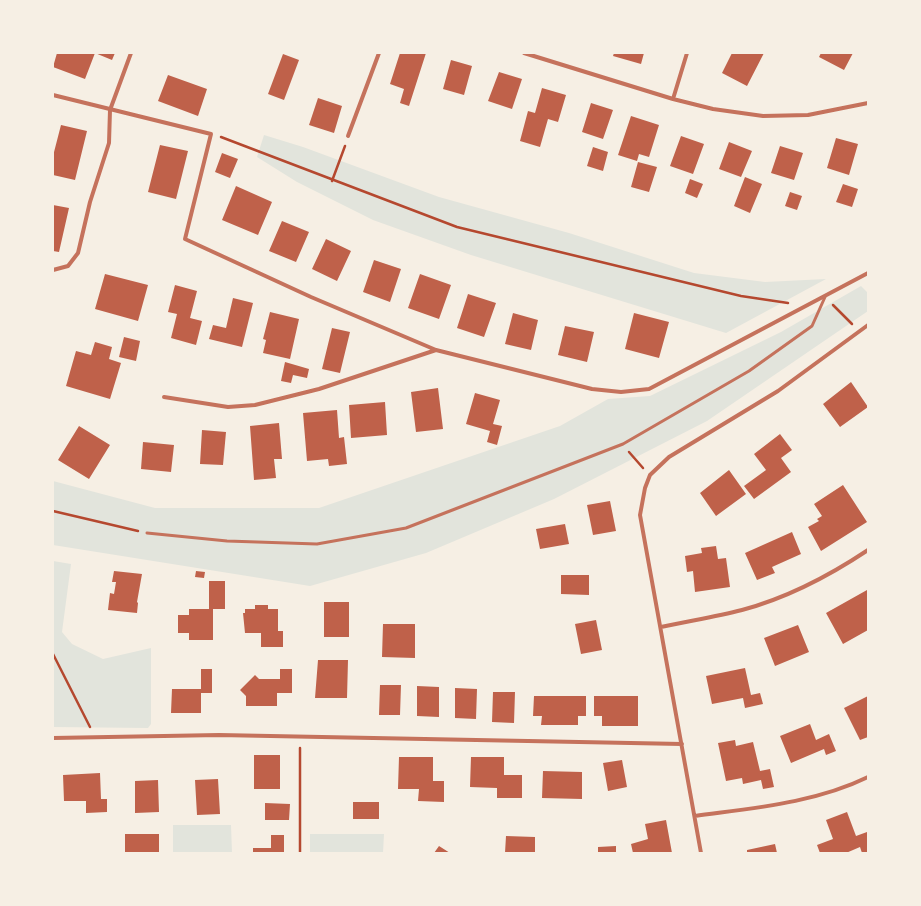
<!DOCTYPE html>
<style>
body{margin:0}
#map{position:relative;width:921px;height:906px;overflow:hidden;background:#f6efe4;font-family:"Roboto Condensed",sans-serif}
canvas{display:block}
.frame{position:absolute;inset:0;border:54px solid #f6efe4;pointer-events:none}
</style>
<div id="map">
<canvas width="921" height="906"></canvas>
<div class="frame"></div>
</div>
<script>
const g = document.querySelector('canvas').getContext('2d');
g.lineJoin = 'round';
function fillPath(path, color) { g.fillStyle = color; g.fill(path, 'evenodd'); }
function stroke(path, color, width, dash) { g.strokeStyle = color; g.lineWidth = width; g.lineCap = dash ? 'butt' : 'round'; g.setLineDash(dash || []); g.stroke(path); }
fillPath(new Path2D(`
 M264,135l39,12 136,50 130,36 125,40 71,9 61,-3 -100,54 -255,-78 -98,-35 -76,-38 -40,-25z
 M861,286l7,7v18l-161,110 -153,78 -128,54 -116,33 -257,-41v-64l102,27h164l241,-82 48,-27 42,-3 131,-64z
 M53,561l18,3 -9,68 10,12 31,15 48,-11v76l-3,4 -95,-1z
 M173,825h58l1,28h-59z
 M310,834h74l-1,19h-73z`), '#e2e4dc');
fillPath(new Path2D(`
 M57,53h58l-3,7 -17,-7 -10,26 -32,-12z
 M400,53h26l-17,53 -9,-3 4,-14 -14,-5z
 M614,53h30l-3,11 -28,-8z
 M732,53h32l-17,33 -25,-13z
 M821,53h32l-9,17 -25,-13z
 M283,54l16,6 -15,40 -16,-6z
 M451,60l21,6 -8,29 -21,-6z
 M499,72l23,7 -10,30 -24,-8z
 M168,75l39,14 -9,27 -40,-15z
 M542,88l24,7 -8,27 -10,-3 -8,28 -20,-6 8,-30 7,2z
 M318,98l24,8 -8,27 -25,-8z
 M591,103l22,7 -10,29 -21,-7z
 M631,116l28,9 -10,32 -10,-3 -2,7 -19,-6z
 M61,125l26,6 -12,49 -22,-5v-19z
 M681,136l23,8 -11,30 -23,-8z
 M836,138l22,6 -9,31 -22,-7z
 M729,142l23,9 -11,26 -22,-8z
 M160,145l28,6 -12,48 -28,-7z
 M780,146l23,7 -9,27 -23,-7z
 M593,147l15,5 -5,19 -16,-5z
 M222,153l16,6 -8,19 -15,-6z
 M638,162l19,5 -8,25 -18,-5z
 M745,177l17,7 -12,29 -16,-7z
 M690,179l13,5 -6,14 -12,-5z
 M843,184l15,5 -6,18 -16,-5z
 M236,186l36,16 -14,33 -36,-15z
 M790,192l12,4 -5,14 -12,-4z
 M53,205l16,3 -10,44 -6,-1z
 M282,221l27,11 -13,30 -27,-11z
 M326,239l25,12 -14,30 -25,-12z
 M374,260l27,9 -11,33 -27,-10z
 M105,274l43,11 -10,36 -43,-12z
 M420,274l31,11 -12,34 -31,-11z
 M175,285l22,6 -7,27 12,3 -6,24 -25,-7 6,-24 -9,-2z
 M468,294l28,9 -12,34 -27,-9z
 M233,298l20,5 -11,44 -33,-8 4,-14 13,3z
 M270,312l29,7 -9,40 -27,-6 3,-13 -3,-1z
 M513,313l25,7 -7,30 -26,-6z
 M634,313l35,9 -10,36 -34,-9z
 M565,326l29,6 -7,30 -29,-7z
 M332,328l18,4 -10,41 -18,-4z
 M124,337l16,4 -4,20 -17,-4z
 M95,342l17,5 -3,12 12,4 -11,36 -44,-13 10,-35 15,4z
 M285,362l24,7 -2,9 -14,-3 -2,8 -10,-2z
 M851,382l17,25 -28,20 -17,-23z
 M438,388l5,41 -27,3 -5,-40z
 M475,393l25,7 -7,24 9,2 -5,19 -10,-3 3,-11 -24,-7z
 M385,402l2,33 -36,3 -2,-33z
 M337,410l2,28 5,-1 3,27 -18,2 -1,-7 -21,2 -4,-48z
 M279,423l3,36h-8l2,19 -22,2 -4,-54z
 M79,426l31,19 -21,34 -31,-19z
 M202,430l24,2 -3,33 -23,-1z
 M780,434l12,16 -11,8 10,14 -37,27 -10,-13 22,-16 -12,-16z
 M143,442l31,3 -3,27 -30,-3z
 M729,470l17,24 -30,22 -16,-23z
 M843,485l24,37 -46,29 -13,-24 11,-6 -2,-2 5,-3 -8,-12z
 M610,501l6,30 -23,4 -6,-30z
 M565,524l4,20 -29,5 -4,-20z
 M792,532l9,22 -29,13 3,6 -18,7 -12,-27z
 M716,546l2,13 8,-1 4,29 -35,5 -2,-21 -6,1 -2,-16 17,-3 -1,-5z
 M114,571l28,3 -5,28 1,1 -1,10 -29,-3 2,-17 4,1 2,-12h-4z
 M196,571l9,1 -1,6 -9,-1z
 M561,575h28v20l-28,-1z
 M209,581h16v28h-12v31h-24v-7h-11v-18h11v-6h20z
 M867,590l1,40 -25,14 -17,-31z
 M324,602h25v35h-25z
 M255,605h13v4h10v22h5v16h-22v-14h-16l-2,-20h2v-4h10z
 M596,620l6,30 -21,4 -6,-30z
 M383,624h32v34l-33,-1z
 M798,625l11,27 -34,14 -11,-28z
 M318,660h30l-1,38h-32z
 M745,668l6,27 9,-2 3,11 -18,4 -2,-10 -31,6 -6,-28z
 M201,669h11v24h-11v20h-30l1,-24h29z
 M280,669h12v24h-15v13h-31v-10l-6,-6 15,-15 4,4h21z
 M380,685h21l-1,30h-21z
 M417,686l22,1v30l-22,-1z
 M455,688l22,1 -1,30 -21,-1z
 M493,692h22l-1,31 -22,-1z
 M534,696h52v20h-8v9h-37l1,-9h-9z
 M594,696h44v30h-36v-10h-8z
 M868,696v41l-8,3 -16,-32z
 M810,724l6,16 13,-6 7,17 -10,4 -2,-6 -33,14 -11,-27z
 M735,740l1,6 17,-4 7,29 10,-2 4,18 -11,2 -2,-9 -18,4 -1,-6 -16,3 -8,-38z
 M254,755h26v34h-26z
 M399,757h34v24h11v21l-26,-1 1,-12h-21z
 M471,757h33v18h18v23h-25v-10l-27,-1z
 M622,760l5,27 -19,4 -5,-28z
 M543,771l39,1v27l-40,-1z
 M100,773l1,26h6v13l-21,1v-12h-22l-1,-26z
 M218,779l2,35 -23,1 -2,-35z
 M158,780l1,32 -24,1v-32z
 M353,802h26v17h-26z
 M265,803l25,1 -1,16h-24z
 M847,812l9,24 11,-4 1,21h-6l-2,-6 -14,6h-26l-3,-8 16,-6 -7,-19z
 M666,820l6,33h-39l-2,-9 17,-5 -3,-15z
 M125,834h34v19h-34z
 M271,835h13v18h-31v-5h18z
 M506,836l29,1v16h-30z
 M775,844l2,9h-30v-3z
 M439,846l11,7h-16z
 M616,846v7h-18v-6z`), '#bf614a');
stroke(new Path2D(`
 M221,137l236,90 284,69 47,7
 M332,181l13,-35
 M833,305l19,19
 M629,452l14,16
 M53,511l85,20
 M53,654l37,73
 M300,748v105`), '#b5482f', 2.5);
stroke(new Path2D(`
 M147,533l80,8 90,3 89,-16 217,-84 126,-73 63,-45 13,-29`), '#c5725c', 3);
stroke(new Path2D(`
 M524,53l149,46 40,10 50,7 45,-1 60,-12
 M53,95l158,39 -26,105 126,58 125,53 156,39 29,3 28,-3 219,-116
 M673,99l14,-46
 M348,136l31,-83
 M53,270l15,-4 10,-13 12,-51 19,-59 1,-33 21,-57
 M164,397l64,10 27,-2 64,-16 117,-39
 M661,627c27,-6 54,-10 81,-17 45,-12 87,-34 126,-60
 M53,738l166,-3 463,9
 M695,816c58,-8 120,-13 173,-39
 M701,853l-61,-338 5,-27 5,-13 19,-18 109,-66 90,-66`), '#c5725c', 4);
</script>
